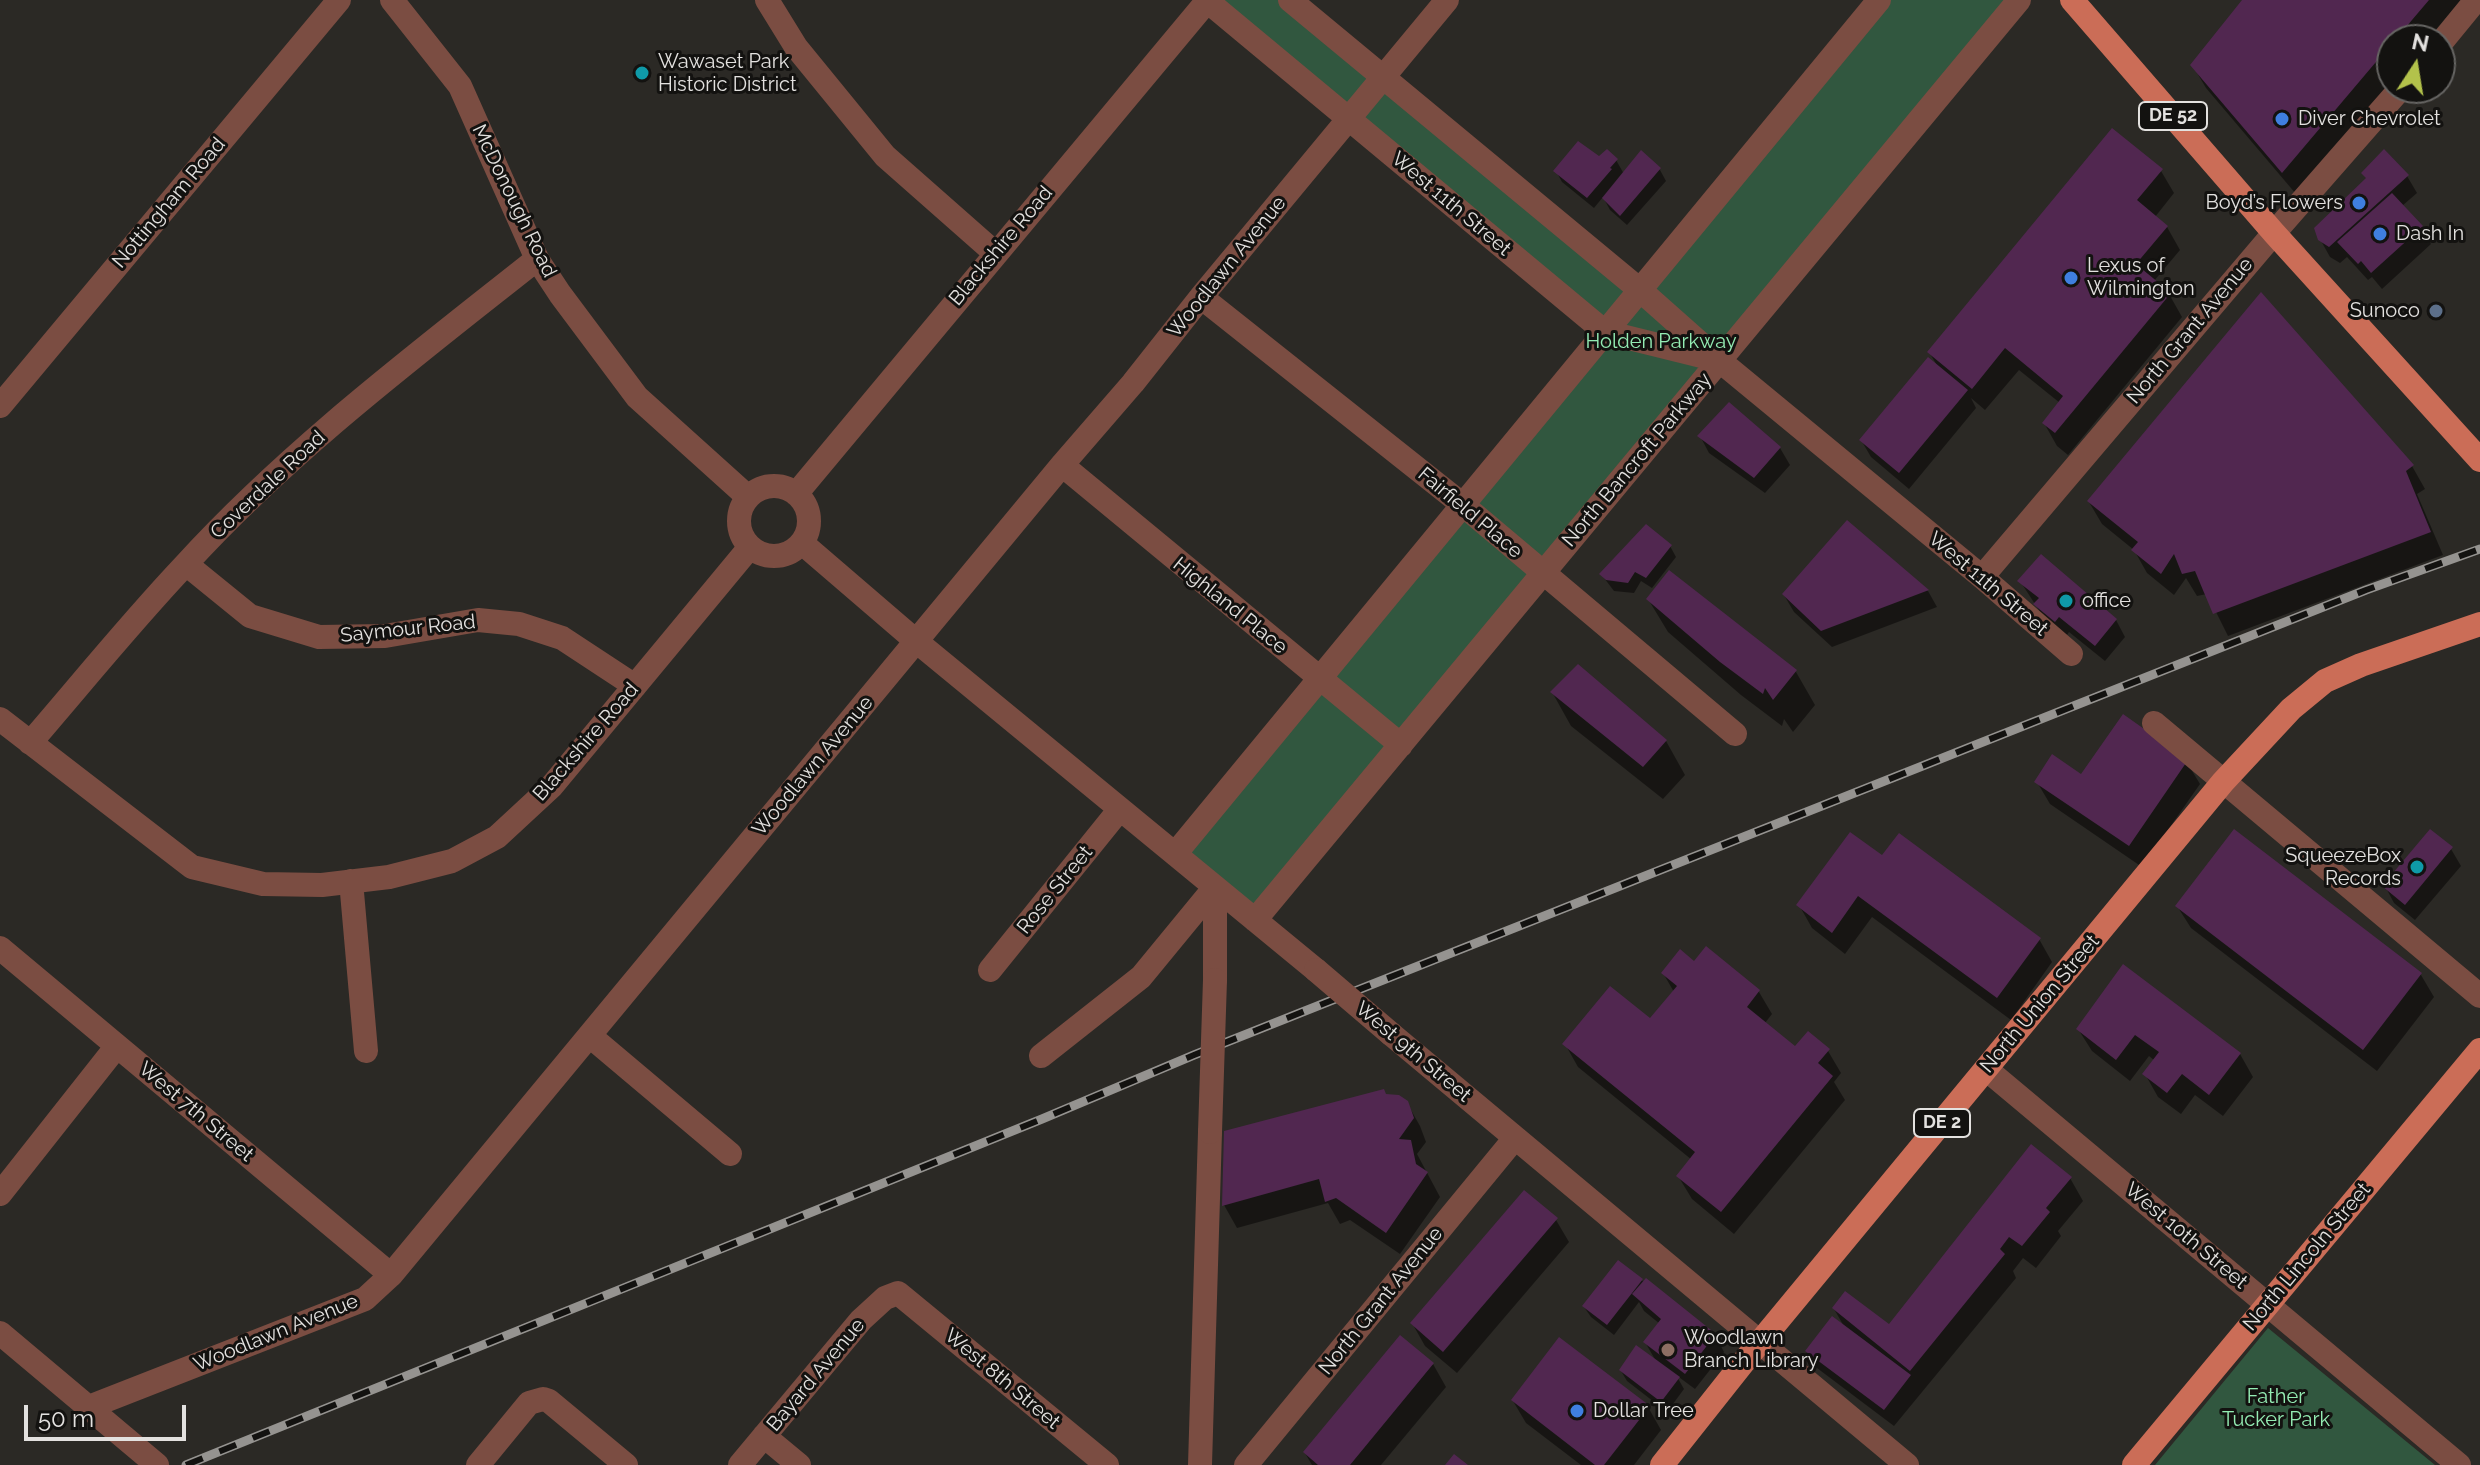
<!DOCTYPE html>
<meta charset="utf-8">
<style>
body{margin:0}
#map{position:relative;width:2480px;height:1465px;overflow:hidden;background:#2b2925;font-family:Raleway,sans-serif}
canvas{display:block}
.north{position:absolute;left:2376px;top:24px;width:80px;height:80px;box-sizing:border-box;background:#131210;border:2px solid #666563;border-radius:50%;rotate:12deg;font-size:22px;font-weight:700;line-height:32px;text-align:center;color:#e3e1df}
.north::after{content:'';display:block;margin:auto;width:28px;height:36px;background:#b3c24b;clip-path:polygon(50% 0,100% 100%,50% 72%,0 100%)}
.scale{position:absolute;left:24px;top:1405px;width:162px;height:36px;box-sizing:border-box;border:4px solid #e3e1df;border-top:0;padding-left:10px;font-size:24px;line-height:28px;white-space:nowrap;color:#e3e1df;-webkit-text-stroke:6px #131210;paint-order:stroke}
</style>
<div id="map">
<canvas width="2480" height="1465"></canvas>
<div class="north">N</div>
<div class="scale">50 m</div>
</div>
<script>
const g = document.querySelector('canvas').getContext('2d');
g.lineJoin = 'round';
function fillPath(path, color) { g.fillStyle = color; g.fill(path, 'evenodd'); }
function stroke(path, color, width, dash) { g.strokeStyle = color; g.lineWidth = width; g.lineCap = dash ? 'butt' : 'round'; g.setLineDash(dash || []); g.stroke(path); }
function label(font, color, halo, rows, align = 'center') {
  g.font = font + ' Raleway,sans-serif'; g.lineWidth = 6; g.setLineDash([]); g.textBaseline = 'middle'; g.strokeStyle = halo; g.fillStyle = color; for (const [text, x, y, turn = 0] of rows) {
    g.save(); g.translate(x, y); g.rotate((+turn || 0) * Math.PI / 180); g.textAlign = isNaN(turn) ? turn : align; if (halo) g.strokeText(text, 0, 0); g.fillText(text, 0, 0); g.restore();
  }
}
fillPath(new Path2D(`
 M1206,0h84l350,289 239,-289h140l-764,920 -80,-66 430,-522z
 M2268,1328l167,137h-280z`), '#31573f');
fillPath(new Path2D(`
 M2245,0h216l-34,40h-35v41l-96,113 -90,-106 -13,-22z
 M1642,152l18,18 6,11 -39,44 -17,-15 -7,-13 -9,11 -32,-26 -6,-11 43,-13 17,2 8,14z
 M2161,171l13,22 -19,24 12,10 13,23 -26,31 15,13 13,23 -114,138 -11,-9 -13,-23 16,-20 -41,-33 -34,40 -14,-12 5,10 -67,81 -38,-32 -10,-17 77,-73 -9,-15z
 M2407,176l10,17 -15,13 20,21 9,17 -49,45 -10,-12 -4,3 -21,-23 -7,6 -10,-6 -10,-18 47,-59z
 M2262,295l150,171 13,23 -8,5 26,61 -215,81 -21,-42 -10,2 -11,-18 -12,17 -27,-22 -13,-23 -32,-26 -13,-22z
 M1700,436l80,12 10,17 -25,28 -56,-40z
 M1847,523l81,68 9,16 -105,40 -38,-35 -10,-17z
 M1670,546l6,11 -24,31 -11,-7 -7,12 -20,-2 -13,-17z
 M1670,572l126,100 19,33 -22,27 -9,-13 -2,7 -41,-31 -73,-63 -20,-33z
 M2020,581l96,39 9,17 -20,24 -36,-29 -4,6 -19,-17z
 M1552,692l114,49 19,34 -22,24 -92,-73z
 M2186,761l14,23 -58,83 -92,-63 -13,-22z
 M2451,849l10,17 -46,54 -21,-17 -9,-17z
 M1882,858l157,81 13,23 -41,58 -139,-103 -27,37 -33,-26 -13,-23z
 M2177,906l244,69 13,22 -57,74 -186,-143z
 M1706,949l53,43 13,22 -7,9 31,26 32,2 13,22 -7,9 11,18 -111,134 -42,-35 -14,-23 14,-16 -114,-93 -13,-23 85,-23 24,-29 -11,-19 32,-10z
 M2124,967l116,87 13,23 -30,39 -28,-21 -14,19 -23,-17 -13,-23 10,-13 -6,-5 -19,25 -38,-30 -14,-22z
 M1385,1096l22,7 13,23 6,16 -9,12 23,43 -40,57 -50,-34 -10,4 -12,-21 -91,25 -13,-23z
 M2070,1178l13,23 -25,30 3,5 -25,32 -13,-10 -10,13 3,7 -122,148 -77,-58 -9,-17 37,-23 -11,-19 55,18z
 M1556,1220l13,22 -112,131 -32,-27 -13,-23z
 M1641,1280l74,55 9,17 -29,37 -19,-14 8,14 -17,23 -40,-31 -6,-10 36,-8 -12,-21 15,-18 -16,-13 -5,-9 -25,33 -23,-18 -7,-10z
 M1433,1364l13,23 -65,78h-69l-7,-12z
 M1513,1401l135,6 13,23 -27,35h-53l-55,-42z`), '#0007');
fillPath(new Path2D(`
 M2242,0h187l-34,40h-3v3l-110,130 -92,-108z
 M2112,128l51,41 -26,31 31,26 -32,38 35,29 -116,140 -13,-10 21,-27 -58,-48 -33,41 -45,-37z
 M1578,141l21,15 8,-7 11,10 -8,9 2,1 -25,29 -34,-27z
 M2384,149l25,26 -80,72 -11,-7 -4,-12 52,-50 -5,-5z
 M1641,150l20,18 -41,48 -18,-18z
 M2392,193l31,33 -52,47 -10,-12 -3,3 -21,-22z
 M2261,292l153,173 -8,6 25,61 -218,82 -18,-43 -13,3 -8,-20 -13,20 -30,-24 7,-8 -51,-41z
 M1928,357l40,33 -69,83 -40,-33z
 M1729,402l52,45 -27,31 -57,-42z
 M1847,520l82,70 -108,41 -39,-37z
 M1646,524l26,21 -26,33 -11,-6 -7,11 -22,-3 -7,-6z
 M2041,554l76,65 -22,27 -36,-29 -4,5 -22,-18 6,-6 -22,-17z
 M1669,570l128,100 -24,30 -8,-12 -2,6 -43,-32 -74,-63z
 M1578,664l89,76 -24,27 -93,-75z
 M2123,714l65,46 -59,86 -95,-64 18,-28 29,20z
 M2234,829l188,144 -59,77 -188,-144z
 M2430,829l23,18 -48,58 -23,-19z
 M1850,832l32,23 17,-22 142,105 -44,60 -139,-102 -26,37 -36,-28z
 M1706,946l54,44 -13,17 48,39 13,-15 22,18 -12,14 15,13 -112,136 -45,-36 19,-24 -133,-108 48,-58 40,32 27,-32 -16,-13 19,-24 14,12z
 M2123,964l118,89 -32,42 -27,-21 -15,19 -25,-19 17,-22 -24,-17 -19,25 -40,-31z
 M1384,1089l2,5 13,1 9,6 6,17 -15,21 12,1 5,24 12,8 -42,61 -50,-35 -11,4 -6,-23 -97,27 2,-75z
 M2031,1144l41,33 -26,31 4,4 -28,34 -13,-9 -9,12 5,5 -95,117 -78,-63 13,-17 44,33z
 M1524,1190l34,28 -115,134 -33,-29z
 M1618,1260l25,19 -36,46 -25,-19z
 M1646,1278l70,56 -31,40 -42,-32 18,-23 -29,-25z
 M1832,1316l79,59 -27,35 -79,-59z
 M1400,1335l34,28 -84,102h-32l-15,-13z
 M1559,1337l91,69 -46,59h-9l-84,-65z
 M1636,1345l44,32 -19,25 -42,-32z
 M1454,1454l14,11h-23z`), '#512750');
stroke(new Path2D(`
 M392,0l68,86 77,173 23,35 77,103 111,100
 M767,0l29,47 89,109 110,97
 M1206,0l399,332 109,27
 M1290,0l350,290 80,71 262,216 89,77
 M2440,44l36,-44
 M1201,297l262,208 272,229
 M0,406l339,-406
 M1062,465l339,280
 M739 521a35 35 0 1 1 70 0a35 35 0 1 1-70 0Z
 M796,494l412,-494
 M802,543l114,98 400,329
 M186,564l64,52 69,21 66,-1 93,-16 41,4 43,14 73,48
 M1982,577l292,-344 127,-145
 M0,719l192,148 71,17 59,1 67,-8 63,-16 45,-24 54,-50 199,-240
 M2154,723l326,273
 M30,743c51,-59 101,-121 155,-178 105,-115 231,-210 352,-306
 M1175,854l704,-854
 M351,881l15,170
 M1255,920l764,-920
 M0,948l391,327
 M990,970l130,-161
 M1215,980v-93
 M1391,1034l516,431
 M590,1036l140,118
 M1041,1056l100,-79 74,-90
 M1986,1069l473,396
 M0,1194l117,-148
 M0,1333l157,132
 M89,1407l276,-108 26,-24 671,-810 71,-82 68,-86 246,-297
 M764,1436l35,29
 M478,1465l51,-62 14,-4 6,2 77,64
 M740,1465l121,-145 24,-22 13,-5 209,172
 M1200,1465l10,-333
 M1246,1465l269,-327`), '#7b4d42', 24);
stroke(new Path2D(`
 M2072,0l202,233 206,227
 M1662,1465l84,-106 477,-577 68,-73 34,-28 36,-16 119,-41
 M2134,1465l346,-415`), '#cb6d57', 24);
const rail = new Path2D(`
 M186,1465l856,-346 152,-64 1172,-465 114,-41`);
stroke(rail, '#959390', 9);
stroke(rail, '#131210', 6, [18]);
stroke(new Path2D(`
 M1316,970l75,64
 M1210,1132l5,-152`), '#7b4d42', 24);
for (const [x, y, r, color] of [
 [642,73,8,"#0f9aa8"],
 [2282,119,8,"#3f7fe0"],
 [2359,203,8,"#3f7fe0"],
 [2380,234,8,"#3f7fe0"],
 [2071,278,8,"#3f7fe0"],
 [2436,311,8,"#5c6f8a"],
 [2066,601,8,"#0f9aa8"],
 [2417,867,8,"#0f9aa8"],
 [1668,1350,8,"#8d6e63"],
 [1577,1411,8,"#3f7fe0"]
]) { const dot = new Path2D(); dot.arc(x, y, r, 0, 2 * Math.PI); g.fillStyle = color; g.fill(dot); stroke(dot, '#131210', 3); }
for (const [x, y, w] of [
 [2173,116,68],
 [1942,1123,56]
]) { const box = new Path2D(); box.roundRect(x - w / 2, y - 14, w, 28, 6); g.fillStyle = '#131210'; g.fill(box); stroke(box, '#e3e1df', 2); }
label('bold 18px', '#e3e1df', null, [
 ["DE 52",2173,116],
 ["DE 2",1942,1123]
]);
label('20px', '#e3e1df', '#131210', [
 ["Wawaset Park",658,62],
 ["Historic District",658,85],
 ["Diver Chevrolet",2298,119],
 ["Boyd’s Flowers",2343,203,"right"],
 ["Dash In",2396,234],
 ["Lexus of",2087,266],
 ["Wilmington",2087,289],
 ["Sunoco",2420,311,"right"],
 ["office",2082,601],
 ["SqueezeBox",2401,856,"right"],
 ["Records",2401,879,"right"],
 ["Woodlawn",1684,1338],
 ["Branch Library",1684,1361],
 ["Dollar Tree",1593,1411]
], 'left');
label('20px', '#e3e1df', '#131210', [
 ["McDonough Road",514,201,64],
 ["Nottingham Road",169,203,-50],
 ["West 11th Street",1451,204,40],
 ["Blackshire Road",1001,246,-50],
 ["Woodlawn Avenue",1227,267,-51],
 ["North Grant Avenue",2190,331,-50],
 ["North Bancroft Parkway",1637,460,-50],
 ["Coverdale Road",268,485,-43],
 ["Fairfield Place",1470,513,40],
 ["West 11th Street",1988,584,40],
 ["Highland Place",1230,606,39],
 ["Saymour Road",408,629,-6],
 ["Blackshire Road",586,742,-49],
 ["Woodlawn Avenue",813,766,-50],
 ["Rose Street",1055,890,-51],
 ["North Union Street",2040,1004,-50],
 ["West 9th Street",1413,1052,40],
 ["West 7th Street",196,1112,40],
 ["West 10th Street",2186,1236,40],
 ["North Lincoln Street",2307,1257,-50],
 ["North Grant Avenue",1381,1301,-51],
 ["Woodlawn Avenue",276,1333,-22],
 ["Bayard Avenue",816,1375,-50],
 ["West 8th Street",1002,1379,40]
]);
label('20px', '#94ecb3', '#131210', [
 ["Holden Parkway",1661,342],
 ["Father",2276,1397],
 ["Tucker Park",2276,1420]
]);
</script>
